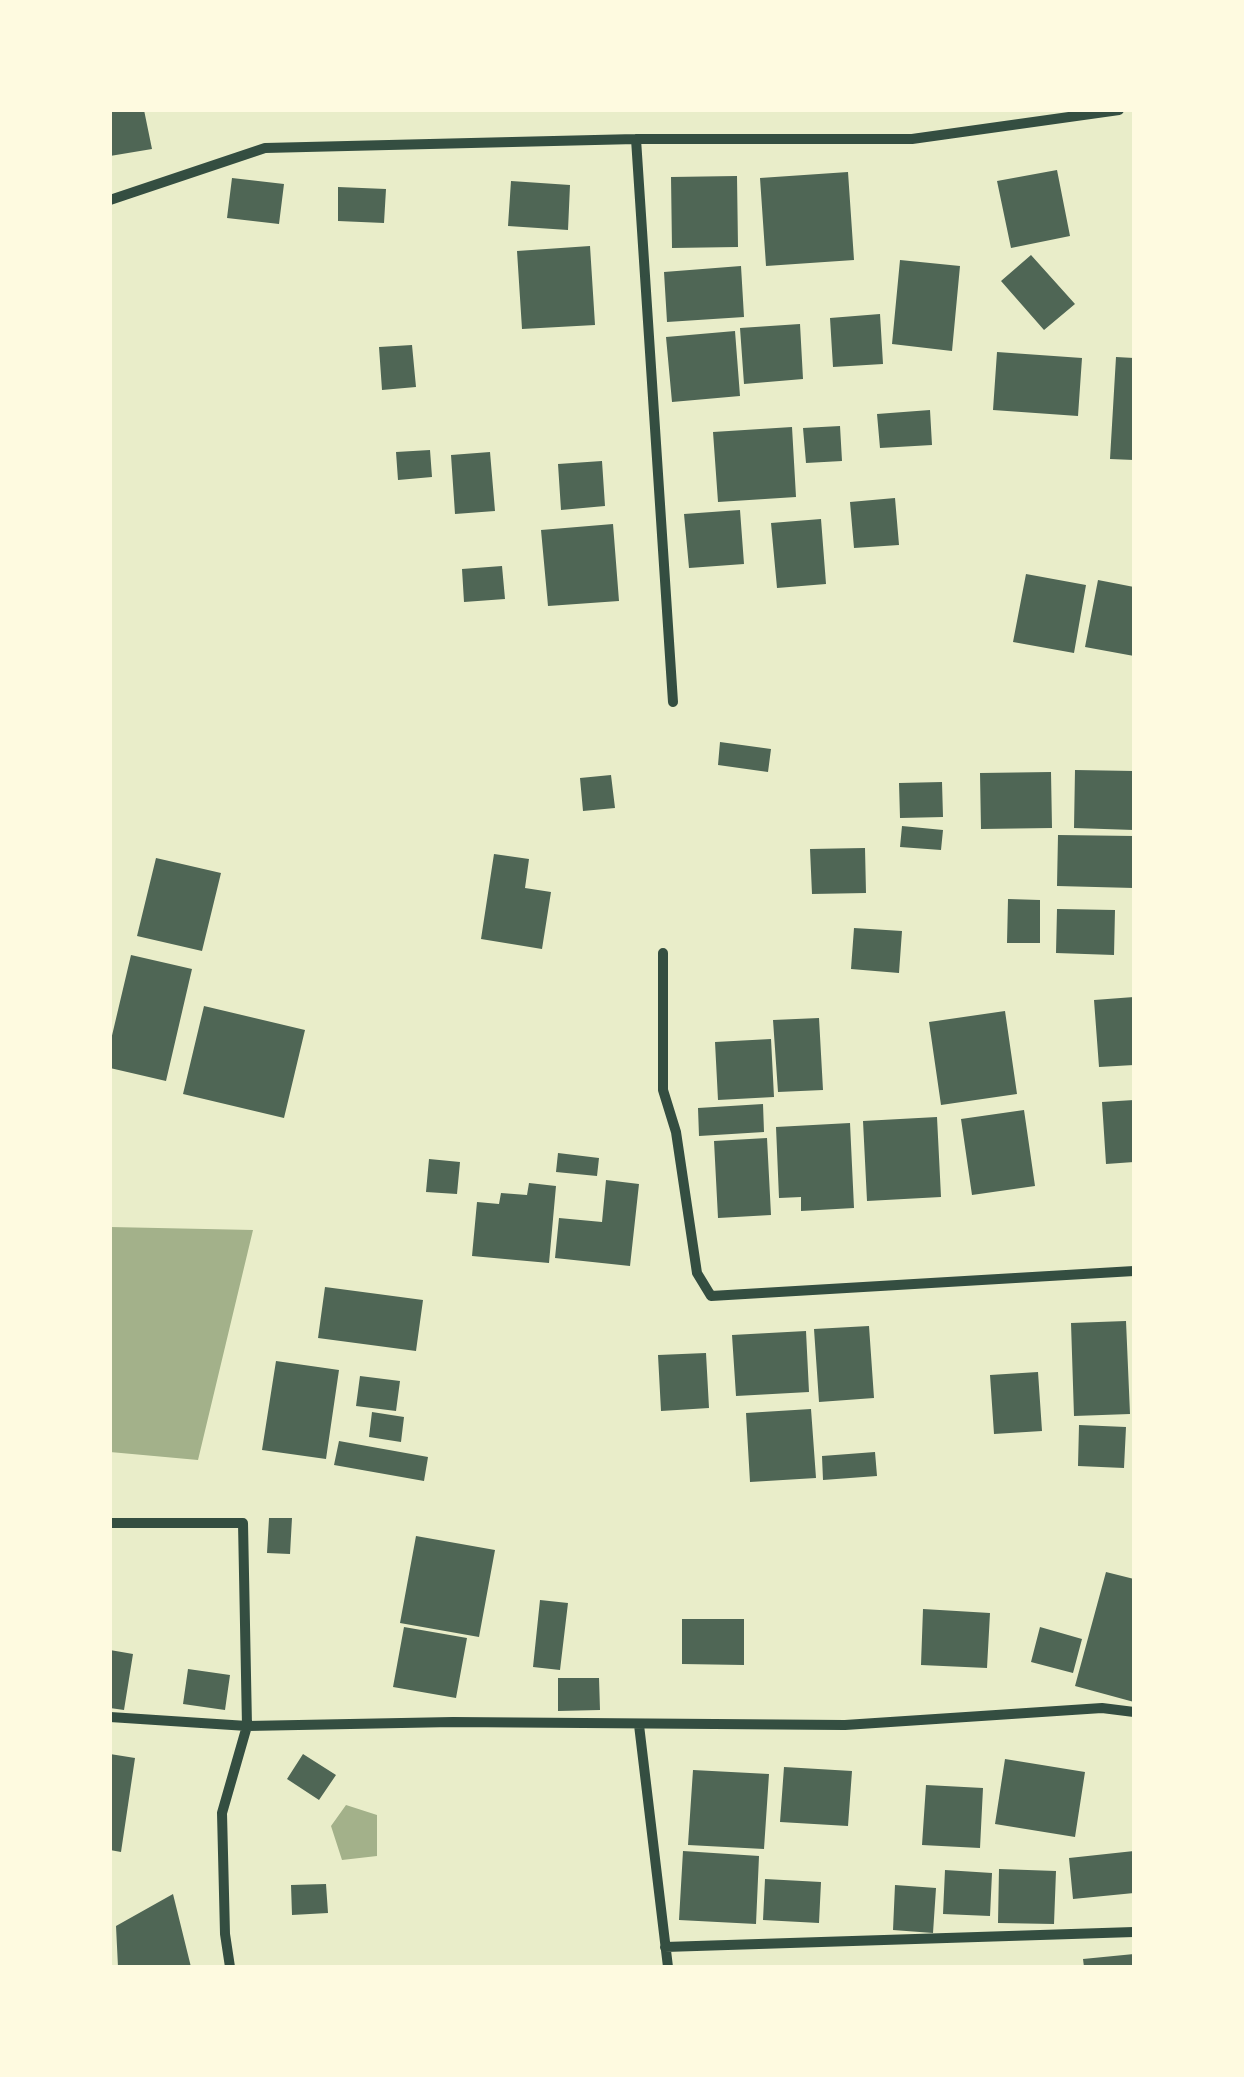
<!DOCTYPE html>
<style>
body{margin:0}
#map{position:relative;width:1244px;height:2077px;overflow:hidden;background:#e9edc9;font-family:Poppins,sans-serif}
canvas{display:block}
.frame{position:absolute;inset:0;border:112px solid #fefae0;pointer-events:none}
</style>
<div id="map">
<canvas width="1244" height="2077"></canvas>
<div class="frame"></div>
</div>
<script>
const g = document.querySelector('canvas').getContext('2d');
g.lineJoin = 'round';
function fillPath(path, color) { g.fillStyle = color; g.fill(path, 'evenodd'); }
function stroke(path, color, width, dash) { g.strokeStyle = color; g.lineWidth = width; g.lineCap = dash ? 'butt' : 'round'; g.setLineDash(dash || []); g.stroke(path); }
fillPath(new Path2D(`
 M110,1227l143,3 -55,230 -88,-8z
 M346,1805l31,10v41l-35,4 -11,-34z`), '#a3b18a');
fillPath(new Path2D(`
 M110,110h34l8,39 -42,7z
 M1057,170l13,66 -59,12 -14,-67z
 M848,172l6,88 -88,6 -6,-88z
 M737,176l1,71 -66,1 -1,-71z
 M232,178l52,6 -5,40 -52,-6z
 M511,181l59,4 -2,45 -60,-4z
 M338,187l48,2 -2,34 -46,-2z
 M590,246l5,79 -73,4 -5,-78z
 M1031,255l44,49 -31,26 -43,-49z
 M900,260l60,6 -8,85 -60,-7z
 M741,266l3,51 -77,5 -3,-50z
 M880,314l3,50 -50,3 -3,-49z
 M800,324l3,55 -59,5 -4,-56z
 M735,331l5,65 -68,6 -6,-65z
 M412,345l4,42 -34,3 -3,-43z
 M997,352l85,6 -4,58 -85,-6z
 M1116,357l18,1v102l-24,-1z
 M930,410l2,35 -52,3 -3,-34z
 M840,426l2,35 -36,2 -3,-35z
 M792,427l4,70 -78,5 -5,-70z
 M430,450l2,27 -34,3 -2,-28z
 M490,452l5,59 -40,3 -4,-59z
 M602,461l3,45 -44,4 -3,-46z
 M895,498l4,47 -45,3 -4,-46z
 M740,510l4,54 -55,4 -5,-54z
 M821,519l5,65 -49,4 -6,-65z
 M613,524l6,77 -71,5 -7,-76z
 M502,566l3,33 -41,3 -2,-33z
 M1026,574l60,11 -12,68 -61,-11z
 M1098,580l36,7v69l-49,-9z
 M720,742l51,7 -3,23 -50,-7z
 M1075,770l59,1v59l-60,-2z
 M1051,772l1,56 -71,1 -1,-56z
 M611,775l4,33 -32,3 -3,-33z
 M942,782l1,35 -43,1 -1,-35z
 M902,826l41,4 -2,20 -41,-3z
 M1058,835l76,1v52l-77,-2z
 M865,848l1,45 -54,1 -2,-45z
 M494,854l35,5 -4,29 26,4 -9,57 -61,-10z
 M156,858l65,15 -19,78 -65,-15z
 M1008,899l32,1v43h-33z
 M1057,909l58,1 -1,45 -58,-2z
 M854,928l48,3 -3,42 -48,-4z
 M131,955l61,14 -26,112 -56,-13v-24z
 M1134,997v68l-35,2 -5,-67z
 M204,1006l101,24 -21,88 -101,-24z
 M1005,1011l12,83 -76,11 -12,-83z
 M819,1018l4,72 -45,2 -5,-72z
 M771,1039l3,58 -56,3 -3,-58z
 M1134,1100v62l-28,2 -4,-62z
 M763,1104l1,28 -65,4 -1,-28z
 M1024,1110l11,76 -63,9 -11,-76z
 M937,1117l4,80 -74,4 -4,-80z
 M850,1123l4,85 -53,3v-14l-22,1 -3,-71z
 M767,1138l4,77 -53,3 -4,-77z
 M558,1153l41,5 -2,18 -41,-4z
 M429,1159l31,3 -3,32 -31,-2z
 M606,1180l33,4 -9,82 -75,-8 4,-40 43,4z
 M529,1183l27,3 -7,77 -77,-7 5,-54 22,2 2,-11 26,2z
 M325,1287l98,13 -7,51 -98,-13z
 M1126,1321l4,93 -56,2 -3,-93z
 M869,1326l5,72 -55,4 -5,-73z
 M806,1331l3,61 -73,4 -4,-61z
 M706,1353l3,55 -48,3 -3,-56z
 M276,1361l63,9 -13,89 -64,-9z
 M1038,1372l4,59 -48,3 -4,-59z
 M360,1376l40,5 -4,30 -40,-5z
 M811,1409l5,69 -66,4 -4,-69z
 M372,1412l32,5 -3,25 -32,-5z
 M1079,1425l47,2 -2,41 -46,-2z
 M339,1441l89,16 -4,24 -90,-16z
 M875,1452l2,24 -54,4 -1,-24z
 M269,1518h23l-2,36 -23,-1z
 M416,1536l79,14 -16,87 -79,-14z
 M1106,1572l28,7v123l-59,-16z
 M540,1600l28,3 -8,67 -27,-3z
 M923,1609l67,4 -3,55 -66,-3z
 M682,1619h62v46l-62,-1z
 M404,1627l63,11 -11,60 -63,-11z
 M1040,1627l42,12 -9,34 -42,-11z
 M110,1650l23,4 -9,56 -14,-2z
 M188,1669l42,6 -5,35 -42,-6z
 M558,1678h41l1,32 -42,1z
 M110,1754l25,4 -14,94 -11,-2z
 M303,1754l33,21 -17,25 -32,-21z
 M1005,1759l80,13 -10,65 -80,-13z
 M784,1767l68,4 -4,55 -68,-4z
 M693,1770l76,4 -5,75 -76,-4z
 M926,1785l57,3 -3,60 -58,-3z
 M683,1851l76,5 -3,68 -77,-4z
 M1134,1851v42l-61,6 -4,-41z
 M999,1869l57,2 -2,53 -56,-1z
 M945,1870l47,3 -2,43 -47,-2z
 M765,1879l56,3 -2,41 -56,-3z
 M326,1884l2,29 -36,2 -1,-30z
 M895,1885l41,3 -3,45 -40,-3z
 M173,1894l18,73h-73l-2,-41z
 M1134,1954v13h-50l-1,-8z`), '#4f6655');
stroke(new Path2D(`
 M636,139l37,563
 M110,200l155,-52 371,-9h276l207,-29
 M663,953v137l13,42 21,141 14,23 423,-25
 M110,1523h133l4,203 -137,-9
 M639,1725l29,242
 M665,1947l469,-15
 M230,1967l-5,-33 -3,-121 25,-87 206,-4 392,3 257,-17 32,4`), '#344e41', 10);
</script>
